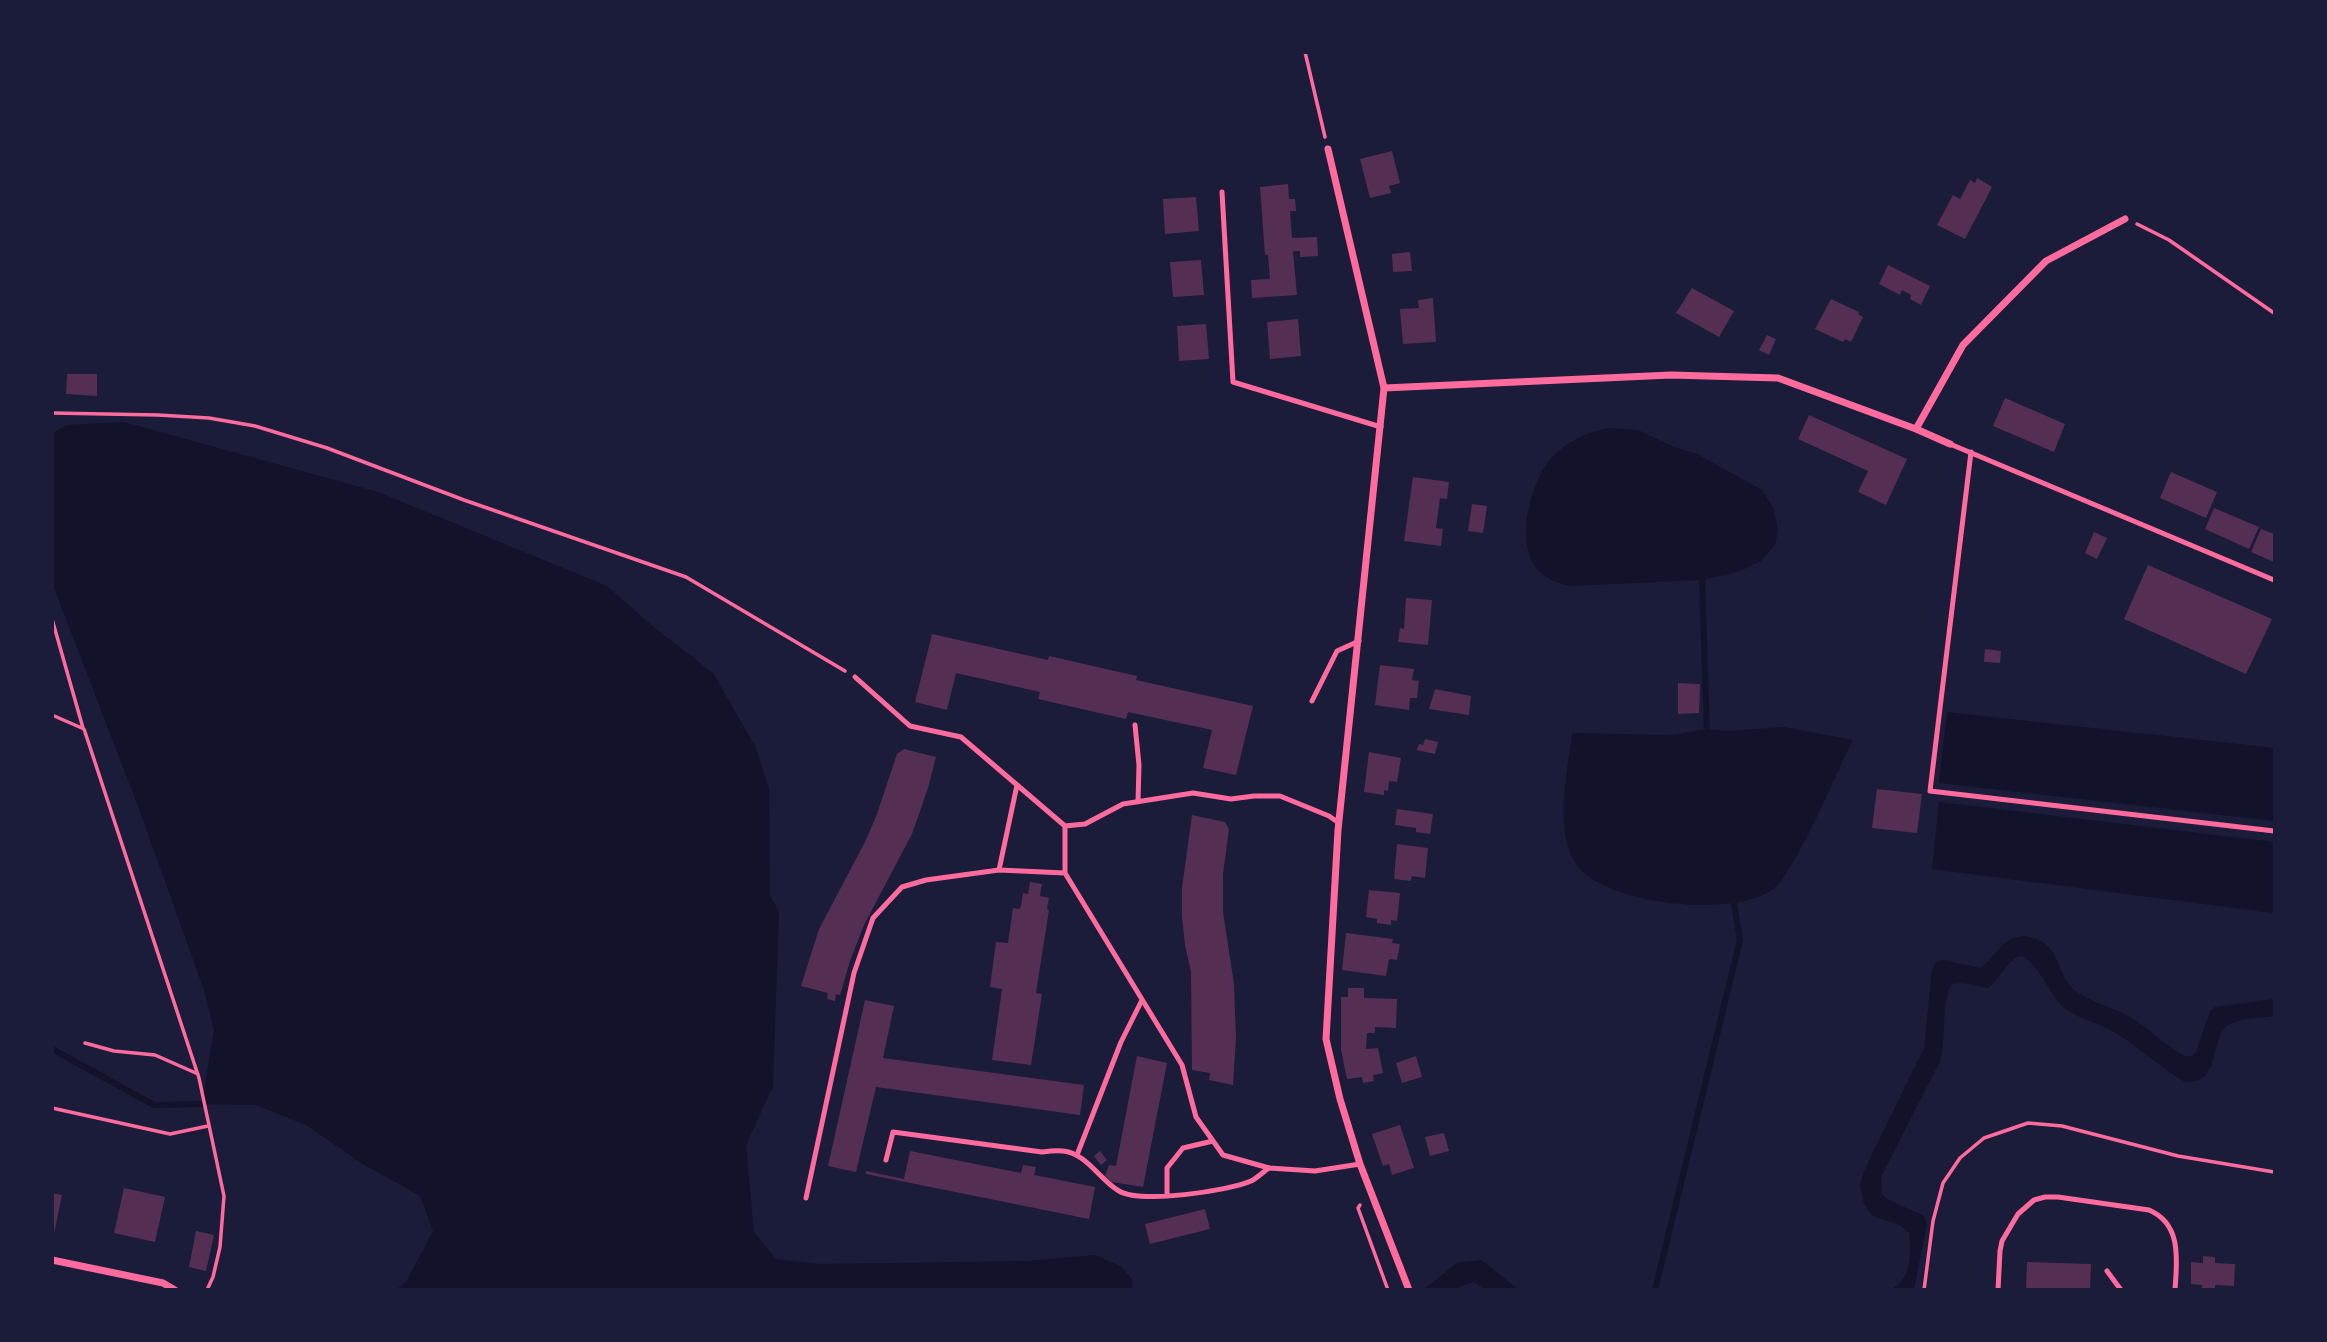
<!DOCTYPE html>
<style>
body{margin:0}
#map{position:relative;width:2327px;height:1342px;overflow:hidden;background:#1b1b3a;font-family:Lora,serif}
canvas{display:block}
.frame{position:absolute;inset:0;border:54px solid #1b1b3a;pointer-events:none}
</style>
<div id="map">
<canvas width="2327" height="1342"></canvas>
<div class="frame"></div>
</div>
<script>
const g = document.querySelector('canvas').getContext('2d');
g.lineJoin = 'round';
function fillPath(path, color) { g.fillStyle = color; g.fill(path, 'evenodd'); }
function stroke(path, color, width, dash) { g.strokeStyle = color; g.lineWidth = width; g.lineCap = dash ? 'butt' : 'round'; g.setLineDash(dash || []); g.stroke(path); }
fillPath(new Path2D(`
 M124,422l254,70 229,94 50,44 56,43 43,75 13,41 1,107 9,15 -6,175 -27,59 8,87 22,27 44,5 206,-3 69,-6 25,11 12,13 1,10h-736l9,-7 27,-51 -13,-35 -57,-32 -57,-39 -50,-20 -54,-1 12,-74 -10,-40 -65,-181 -86,-224v-152l13,-8z
 M1610,428l28,2 36,17 23,7 65,36 12,20 4,20 -3,15 -14,16 -23,11 -36,8 -132,6c-12,-3 -24,-7 -33,-17 -21,-25 -8,-79 9,-104 15,-21 39,-33 64,-37z
 M1947,712l327,36v73l-335,-38z
 M1784,727l69,13c-20,40 -36,80 -58,119 -6,9 -13,23 -22,30 -39,30 -177,16 -200,-30 -18,-34 -5,-89 -1,-126l101,2 33,-6 22,2z
 M1939,802l335,40v71l-342,-44z
 M2024,936c40,5 29,38 53,56 16,11 38,16 55,26 18,11 33,28 53,38h7l4,-4 14,-41 5,-4 59,-8v17c-12,2 -33,2 -44,8 -22,12 -7,61 -45,58 -25,-15 -46,-35 -71,-50 -16,-10 -38,-13 -52,-26 -11,-11 -28,-48 -40,-50 -12,-1 -23,25 -34,32l-28,-6 -8,2c-12,20 -5,54 -12,77l-59,116 1,17 5,5 37,17 3,8 -13,65h-22c20,-12 19,-35 17,-56l-9,-8 -27,-9 -9,-12 -4,-19 3,-11 12,-26 49,-100 8,-78 4,-9 7,-1 37,8c17,-12 21,-30 44,-32z
 M1481,1260l37,29h-34l-10,-7 -13,4 -5,3h-32l33,-26z`), '#12122b');
stroke(new Path2D(`
 M1702,580l5,155
 M52,1049l102,56 48,-1 7,-3
 M1655,1290l85,-350 -7,-42`), '#12122b', 6);
fillPath(new Path2D(`
 M1392,151l8,32 -11,3 2,7 -21,5 -10,-39z
 M1977,178l15,9 -27,52 -28,-14 16,-30 7,4 10,-19 5,3z
 M1288,184l1,15h6l1,12h-6l2,27 25,-1 1,19 -18,1v-6h-7l4,44 -45,3 -1,-18 19,-1 -2,-24h-3l-5,-68z
 M1196,197l3,34 -34,3 -2,-35z
 M1410,252l2,19 -19,1 -1,-18z
 M1201,260l3,35 -31,2 -3,-35z
 M1888,265l42,21 -9,19 -11,-6 1,-4 -9,-5 -2,5 -21,-11z
 M1692,288l42,23 -15,26 -43,-24z
 M1433,298l3,44 -33,2 -3,-35 19,-1 -1,-8z
 M1831,299l28,13 -1,2 5,3 -12,25 -6,-3 -2,3 -28,-13z
 M1298,319l3,37 -31,3 -3,-37z
 M1206,324l3,35 -30,2 -2,-35z
 M1767,335l9,4 -7,16 -10,-5z
 M67,374h30v22l-31,-2z
 M2005,398l60,26 -11,28 -61,-26z
 M1809,415l98,44 -21,46 -28,-13 10,-21 -70,-32z
 M2171,472l46,20 -11,26 -46,-20z
 M1413,477l36,5 -2,17 -7,-1 -4,30 7,1 -2,17 -37,-5z
 M1472,504l15,2 -4,27 -15,-2z
 M2214,508l45,19 -10,22 -44,-20z
 M2261,529l13,5v28l-23,-10z
 M2094,532l13,6 -10,21 -12,-6z
 M2148,565l124,54 -26,55 -122,-55z
 M1406,598l26,2 -4,45 -30,-3 2,-14 4,1z
 M932,634l116,26 1,-4 88,20 -1,4 117,26 -17,69 -33,-7 9,-38 -84,-18 -2,7 -88,-20 2,-7 -84,-19 -9,37 -32,-8z
 M1985,649l16,2 -1,12 -16,-1z
 M1380,665l34,4 -2,11 7,1 -2,17h-7l-1,12 -34,-5z
 M1678,683l22,1 -1,29 -21,1z
 M1435,689l36,7 -2,19 -40,-6z
 M1425,739l13,3 -3,12 -18,-4 2,-6 4,1z
 M904,749l32,8 -8,31 -16,46 -48,91 -14,36 -10,34 -4,-1 -1,7 -8,-2 1,-6 -27,-7 5,-16 13,-41 47,-89 11,-26 20,-60z
 M1369,752l32,6 -4,24 -8,-1 -1,10 -4,-1v5l-20,-3z
 M1877,789l45,5 -5,39 -45,-5z
 M1397,809l36,5 -3,20 -14,-2v-4l-21,-3z
 M1192,815l33,7 4,7 -6,45v38l11,72 2,54 -3,47 -24,-5 1,-7 -18,-3 -1,-98 -6,-27 -3,-29v-28z
 M1397,844l31,4 -3,30 -13,-2 -1,5 -17,-2z
 M1030,882l12,2 -2,12 9,2 -2,11 2,1 -13,83 6,1 -11,71 -39,-5 10,-71 -12,-2 6,-45 12,1 5,-35 6,1 2,-3 2,-13 5,1z
 M1369,890l31,3 -3,28 -6,-1v5l-14,-2v-4l-11,-2z
 M1346,933l47,6 -1,4 8,1 -3,16 -8,-1 -3,17 -44,-6z
 M1348,988h16v10l33,1 -1,29 -21,-1v6h-8l-1,16 12,-1 5,25 -10,2 1,6 -11,2 -1,-6 -15,2 -6,-29v-53h7z
 M865,1000l29,6 -11,52 201,27 -4,30 -204,-28 -20,85 -28,-6z
 M1137,1056l30,7 -24,124 -31,-5 -7,-6 4,-11 7,1z
 M1416,1056l6,21 -20,6 -6,-20z
 M1400,1125l14,43 -22,7 -3,-11 -6,2 -11,-32z
 M1444,1133l5,18 -19,5 -5,-19z
 M910,1151l111,22 2,-8 13,2 -2,8 61,12 -6,32 -223,-45v-3l38,8z
 M1100,1151l7,9 -6,5 -7,-9z
 M124,1188l41,9 -10,45 -41,-9z
 M52,1193l10,2 -8,39h-2z
 M1205,1209l5,20 -60,15 -5,-20z
 M196,1231l18,4 -8,36 -17,-4z
 M2203,1256l12,1v6l20,1 -1,22 -19,-1v5h-13v-5l-11,-1v-22l12,1z
 M2027,1262l64,2 -1,26h-64z`), '#542f53');
stroke(new Path2D(`
 M1305,52l20,85
 M2137,224l32,16 105,73
 M52,413l106,2 51,3 46,8 72,22 137,52 222,77 159,94
 M52,619l31,109
 M52,715l32,14 115,349 25,118 -4,51 -7,30 -6,13
 M85,1043l29,8 41,4 43,19
 M52,1108l118,26 38,-8
 M1360,1205l-2,3 30,82
 M1924,1290l9,-69 10,-38 17,-25 24,-20 44,-15 34,3 116,30 96,16`), '#ff6b9d', 3.5);
stroke(new Path2D(`
 M1222,192l11,190 148,45
 M1950,444l324,136
 M1971,452l-41,339 344,40
 M855,677l55,49 51,11 104,89v47l117,192 14,52 27,38 46,13 46,3 45,-7
 M1312,701l25,-50 22,-10
 M1135,725l4,40 -1,37
 M1065,826l20,-2 38,-20 70,-11 38,6 23,-3h26l49,20 10,7
 M999,870l18,-85
 M1077,1155l44,-113 21,-42
 M886,1160l7,-28 149,20c7,-1 15,-2 21,-1 23,2 37,29 56,40 22,13 109,0 132,-10 6,-3 12,-9 18,-13
 M1167,1196v-28l16,-20 30,-7
 M806,1198l48,-225 19,-55 29,-31 24,-7 73,-10 66,3
 M2107,1271l14,19
 M1998,1290l2,-39 2,-10 16,-27 16,-14 11,-3h13l91,13c33,14 28,50 26,80`), '#ff6b9d', 5);
stroke(new Path2D(`
 M1328,149l56,239 -46,442 -12,209 14,60 20,65 49,126
 M1384,388l287,-13 107,3 138,51 34,15
 M1916,429l47,-84 83,-84 79,-42
 M52,1260l111,23 12,7`), '#ff6b9d', 7);
</script>
